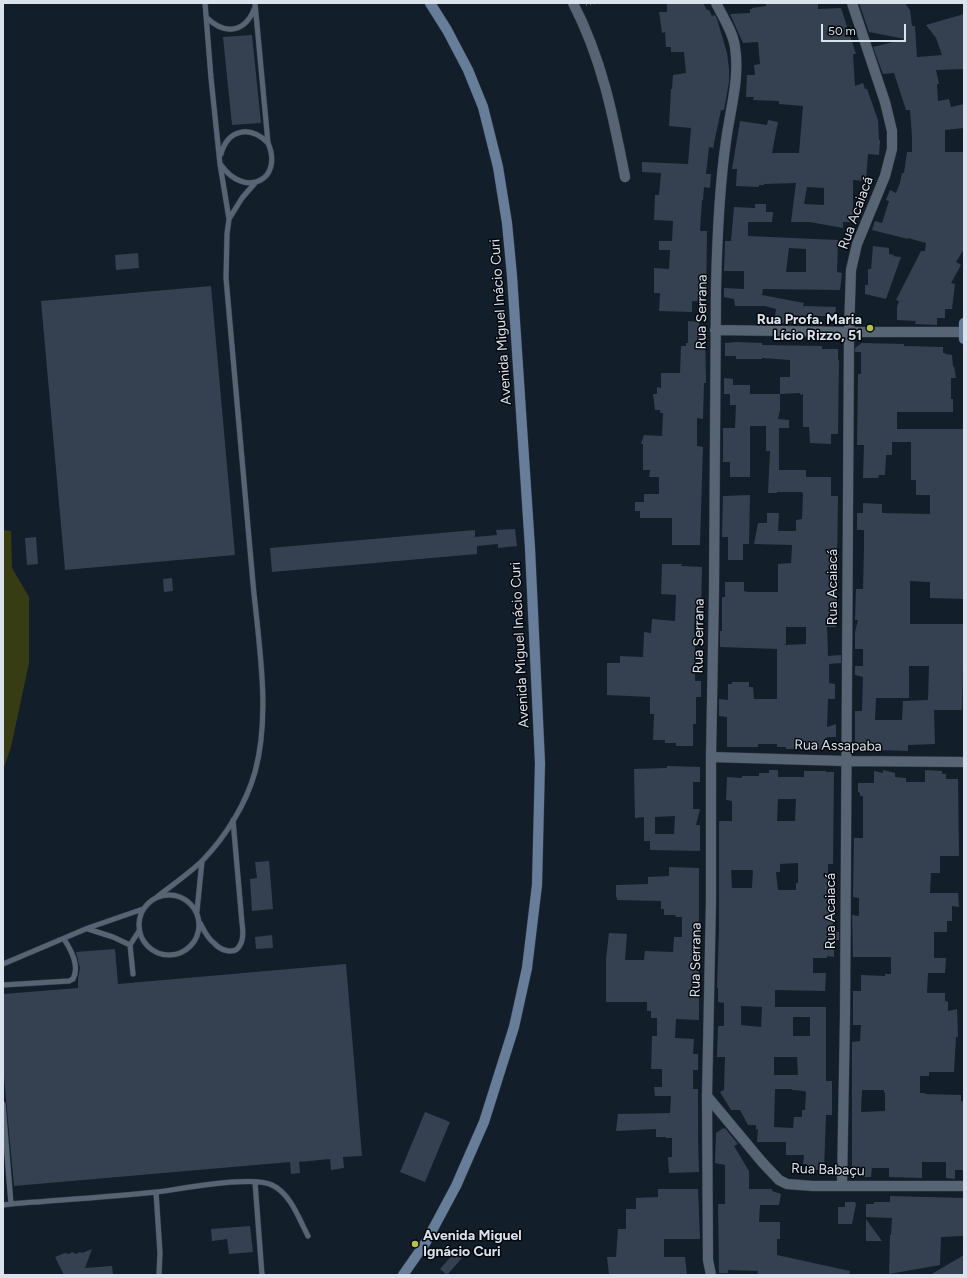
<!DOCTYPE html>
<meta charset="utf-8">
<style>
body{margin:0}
#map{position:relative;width:967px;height:1278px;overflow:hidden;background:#131e2b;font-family:Figtree,sans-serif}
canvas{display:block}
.frame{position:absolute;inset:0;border:4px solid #dae2eb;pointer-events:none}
.scale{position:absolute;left:821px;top:24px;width:85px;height:18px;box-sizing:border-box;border:2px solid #dae2eb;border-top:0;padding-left:5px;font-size:12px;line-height:14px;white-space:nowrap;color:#dae2eb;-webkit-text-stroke:3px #04080d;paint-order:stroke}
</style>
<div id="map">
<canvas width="967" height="1278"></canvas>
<div class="frame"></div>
<div class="scale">50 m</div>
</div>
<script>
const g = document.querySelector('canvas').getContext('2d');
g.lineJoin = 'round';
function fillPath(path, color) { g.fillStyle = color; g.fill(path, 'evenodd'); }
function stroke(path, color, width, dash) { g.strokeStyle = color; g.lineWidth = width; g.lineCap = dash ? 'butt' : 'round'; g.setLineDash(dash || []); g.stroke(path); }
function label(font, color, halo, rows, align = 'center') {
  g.font = font + ' Figtree,sans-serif'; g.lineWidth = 3; g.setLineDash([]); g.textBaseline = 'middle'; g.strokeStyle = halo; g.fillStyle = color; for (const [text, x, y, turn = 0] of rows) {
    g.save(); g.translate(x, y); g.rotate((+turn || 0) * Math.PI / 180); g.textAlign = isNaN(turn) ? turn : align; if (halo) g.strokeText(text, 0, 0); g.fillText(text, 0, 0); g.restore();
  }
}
fillPath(new Path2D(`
 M3,530l8,1 1,37 17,29v66l-18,84 -8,23z`), '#383c12');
fillPath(new Path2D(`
 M703,3l4,7h2l3,6 3,-1 2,4 10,34 2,16v13l-5,28h-3l-8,38 -4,-1 -3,27h5l-1,14 -6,-1 -1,13h-1l-2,31h7l-1,71 -14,-1v11l-33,-1 1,-18h-6v-25l15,1 1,-19h-11v-9h13l1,-20 -19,-1 1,-25h4l2,-22 -19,-1v-10l46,2 3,-36 -22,-2 2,-37h1l1,-14 13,-2 -2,-21h-13v-5h-5l-1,-15 -3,1 -3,-21h8v-8z
 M766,3h52v6l23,-1 3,9 12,37h-3l2,32 8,-3 2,6h2l11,31 1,20h1l-1,15 -11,-1 -2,27 -13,-1v42h-10v6l-33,-6h-19l5,-39 -32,1v1h-5v2l-23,-1 1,-17h-5l8,-48 27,4 1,-5 10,2 -6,31h27l4,-47 -24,-2v-3l-26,-1 1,-3h-8l1,-22h8l-1,-10 6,-1 -2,-22 -15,1 -13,-29 20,-1v-4h2v-1l14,-2zM807,187l17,1v17l-20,-1z
 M859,3h46l5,7 2,16h3l2,31 25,-2 -6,-17 -10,-13 38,-11v55l-28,1 3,14h-2l1,17 11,-2 2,8 13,-3v24l-19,2v22h19v97l-8,13 5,3 -10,18 4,1 -3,25h-7v9h-8v7l-22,-1 1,-3 -19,-1v-13l2,-6 -3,-1 25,-49h4l1,-8 -18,-5v1l-36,-9 3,-9 7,2 7,-22 -3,-1 4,-10 6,3 4,-10 2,-10h2l3,-21h5v-15l-2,-27h-4l-12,-37 -11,1 -10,-27 32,-8 -36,-7z
 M252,35l9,88 -29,2 -9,-88z
 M755,204h11v8h7l-1,10h-24v14l90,4 -1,32 5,1 -2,17 -77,-1 -1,6 42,8 -1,3 33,1 -1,9h-37l-1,7h-23l2,-14 -11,-3h-30l-1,-7 -10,-2v-9l20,1v-18h-20l1,-30h6l3,-34 21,1zM789,248l17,1v23h-20z
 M873,246l16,2v6l5,1 -1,1 8,1 -15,42 -21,-5v-9h3v-16h3z
 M138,253l1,15 -23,2 -1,-15z
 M211,286l24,269 -170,15 -24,-269z
 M688,321l11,1v10h6l1,51h-2l-1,36 -6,-1v28l6,1 -3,98h-28v-27h-32v-7h-5v-9h9v-8h15v-17h-10l1,-7h-7v-26h-2l3,-9 18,1 1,-23h-3v-3h-5l-2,-16h4v-7l4,1v-15h19l1,-27h5v-3h2z
 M736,342l26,1v2l60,1v3h16v11h1l-1,74h-7v10l-21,-1 -1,-16h-6v-33l-3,1v-2l-20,1v-17h10v-17l-28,-2v1h-26v-3h-11v-13z
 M862,343l42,1v2l39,1v6h2v1l7,1 1,12 1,-1 2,12h-5v21h2v13h-56v17h67v170l-34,-1v-16l-20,-1v43h54l-2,86h-28l1,34 -27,1v6l-33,-1v-5l-20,-1v-33h7l1,-34 -8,-2v-9h8v-17h-8v-17l3,-12h-3l1,-31h7l1,-42v-17h-7v-17h6v-10l19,1v9l48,1v-19h-14v-15h-5v-38h-19v13h-6l-1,20h-6l-1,3h-15l1,-33h-7l1,-71h3v-22h-6v-4zM909,666h20l-1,34 -25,1 -1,19h-27l1,-22h33z
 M724,378l9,1v6h17v9h30v16l-2,9 11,1v8h-10v42h27v7h25v19h7l-1,73h-1l1,4 -1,24h1l-1,30h-9l1,29 13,-1v8l-12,1v19l6,1v15h-7l-1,28 9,-3v13h-9v11h-4v1h-37v-2h-9v-3h-19v3h-31v-30l-8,-1v-17l9,1v-16h4v-2h17v5h4l1,12h23v-50l-57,-2v-16h2v-34h3v-15h19v9l4,1h30v-28l13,-1 1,-18 -38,-1 4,-21h9v-10h12l-1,18h18v-11l6,-1 1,-25 -1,-2h-25v1h-9l2,-42h-4v-25h-16v51h-20v-15h-7v-34h12l1,-23h-6v-11h-6zM786,627h20v17l-22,1 2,-1z
 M750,495l-1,49h-6v16h-15v-23h-6l1,-41z
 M515,529l2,17 -19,2v-4l-21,2v8l-205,18 -2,-24 205,-18v7l22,-2 -1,-5z
 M36,537l2,27 -11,1 -2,-27z
 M662,564h20l-1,2 21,1 -1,46h-6l-1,20h1v48h6v16h-5v27h-3v22h-17v-3h-11v-3h-12l1,-26h-4v-17l-43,-2v-32h13v-7l23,1 1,-25 7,1 1,-14 23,2 1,-26 -15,-1z
 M172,578l1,13 -9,1 -1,-13z
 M667,766l33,1v15h-7v27h7l-4,16h4v26l-50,-1v-9h-6v-24l-9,1 -1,-49 33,-1zM675,816l-1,18h-19v-17z
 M769,770h9v7h26v-6h22v1h8l-1,92h-5v34h6l-1,34h6v8h-5v17l-7,-1v2h-14v15h13l-1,18 -50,-1v17h51v74h6v34h-6l-2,55h-17v-6h-4l1,-9h-18v-13h-29l1,-13 -2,1v-5h-8l-8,-15h-9l-11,-18 4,-2 1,-33h-8l1,-31h6v-23l-6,-1v-14h-1l2,-58v-109h13v-20l-6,-1 1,-23 15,1v-2h17v-3h10zM778,799h18l-1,22h-18zM798,863v20h-2v7h-18l-2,-18h4v-8zM731,870h22l-1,18h-20zM741,1006l21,1 -1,20 -20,-2zM793,1017h17v19h-17zM774,1057h23l1,18h-24zM775,1089h17v1l12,1 2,1 -1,18h-3v7h-8l-1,11 -19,-1z
 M883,770l12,3v4l11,1v4h19v-12l17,1v3h4v5h12l1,77h-19v17h-9l-1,20h28l1,14 -7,-1v15h-5v11h-13v26h12l-1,15h-17l-1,20h18v8l3,1v9l9,-2 1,28h-2l-2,35h-25v4h-9v17h5v1l36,1v6l3,1v68h-9v9l-9,-1v-16h-24v16l-33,-1v-9h-17l-1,9h-8v-9h-11v-126l8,-1 1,-16h-8v-34h8v-16l24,1v-2h6v-17h-38l-1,-42 7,1v-18l-6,-1 1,-59h9v-42h-3v-3l-2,-1v-9h16v-12l9,2zM862,1090h22v2l1,1v18l-24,1z
 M269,861l4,48 -21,2 -2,-32 7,-1 -2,-16z
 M669,867l30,1v152l-23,-1 -1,19 19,1 -1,15h5v16h-5v19h5v49l1,34 -30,1 -1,-16h4v-19h-6v-1h-10v-8l-40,2 2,-17 52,-1 1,-17h-16l-1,-9h8v-18h-11l1,-33h5v-18h-6v-7h-4v-9h-41v-43l3,-26 18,1 -2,26h19l1,-9 28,1 1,-15h8v-20h-7l1,-2h-12v-6h-3v-8l-44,-1v-3h-1v-12l32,-1v-7l21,-1z
 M272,935l1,13 -17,1 -1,-12z
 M115,949l3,35 228,-20 16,192 -19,1 1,11 -13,2 -1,-11 -31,3 1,11 -9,1 -1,-12 -276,24 -11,-120v-72l75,-6v-10l2,-10 -4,-16z
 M425,1112l25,10 -25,60 -25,-10z
 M723,1128l1,1 1,-1 13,16 -4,2 15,25v18h23v2l9,3 -2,11h-19l-1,17h21v17h-3v16l73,16 -1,4h-92l1,-4 -30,-1v3h-9l-1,-69h7v-39l-10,-2 1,-30z
 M658,1189h40l2,50h-36v18h21l2,18h-78l-2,-18h9l2,-28h8v-20h10v-11l22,-1z
 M890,1196l74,2v38l-23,1 -1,28 -51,9 1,-39h1l1,-17 -26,-1v-13h8v-2h16z
 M845,1202h10l1,2 -4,20h-14v-17h7z
 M866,1219l16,22h-16z
 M250,1226l3,26 -24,2 -2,-15 -15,2 -1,-12z
 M92,1249l-7,19 27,-2 1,9h-49l-9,-18 10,-4 4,1 3,-2 4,2 4,-2 2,1z
 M455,1252l7,6 -15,17 -7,-6z
 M964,1255v20h-34z`), '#354150');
const lane = new Path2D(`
 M207,18c19,18 39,14 48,-11
 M221,154c7,-25 29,-29 47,-11
 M221,165c24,34 63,15 47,-22l-13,-140
 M229,219l13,-21 13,-15
 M139 925a30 30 0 1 1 60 0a30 30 0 1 1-60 0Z
 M157,897c14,-11 34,-25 46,-37 23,-24 43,-56 52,-88 17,-62 2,-137 -3,-200 -9,-98 -18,-196 -26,-294l1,-44 2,-15 -9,-55 -9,-86 -6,-75
 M197,911l5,-50
 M200,923c4,7 7,15 14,20 6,7 21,13 26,2 4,-6 3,-15 2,-22l-9,-103
 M88,929l25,8 17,8
 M3,964l85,-36 55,-19
 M133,974l-3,-29 9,-14
 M3,985l66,-4 4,-2c7,-13 -2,-29 -9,-40
 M3,1104l8,100 -8,1
 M255,1182l7,93
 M156,1192l4,61 -1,22
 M11,1204c49,-4 98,-7 146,-12 24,-3 95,-17 115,-7 19,9 27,34 36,51`);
const street = new Path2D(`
 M573,3c29,56 40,112 52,174
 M715,330l134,2h114
 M711,757l134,4 119,1
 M707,1096l55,66 17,18 8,4 26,2h151
 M842,1185l3,-169 4,-684 2,-62 6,-26 28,-68 7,-27v-18l-7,-29 -33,-99
 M711,1275l-3,-15 -1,-164 4,-196v-143l3,-166 2,-302c1,-49 3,-99 10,-148 4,-31 14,-62 9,-94 -2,-15 -12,-30 -19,-44`);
const secondary = new Path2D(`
 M964,323v16
 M403,1275l23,-33 30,-56 28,-64 30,-95 13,-59 10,-83 3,-122 -10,-215 -18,-272 -5,-53 -9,-56 -15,-60 -15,-37 -21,-40 -17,-27`);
stroke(lane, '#323843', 6);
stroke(street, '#323843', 11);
stroke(secondary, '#323843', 11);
stroke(new Path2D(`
 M586,5l11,-2`), '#555f6b', 2, [1, 3]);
stroke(lane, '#576473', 5);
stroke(street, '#576473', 10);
stroke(secondary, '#667e99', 10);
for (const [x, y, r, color] of [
 [870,328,4,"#b6c149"],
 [415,1244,4,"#b6c149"]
]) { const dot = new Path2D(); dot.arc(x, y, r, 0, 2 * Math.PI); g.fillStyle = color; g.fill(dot); stroke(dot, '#04080d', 1.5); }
label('14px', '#dae2eb', '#04080d', [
 ["Rua Acaiacá",856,213,-70],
 ["Rua Serrana",702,312,-89],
 ["Avenida Miguel Inácio Curi",501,322,-94],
 ["Rua Acaiacá",833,587,-90],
 ["Rua Serrana",699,636,-89],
 ["Avenida Miguel Inácio Curi",520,645,-93],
 ["Rua Assapaba",838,746,1],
 ["Rua Acaiacá",831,911,-90],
 ["Rua Serrana",696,960,-89],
 ["Rua Babaçu",828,1170,2]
]);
label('bold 14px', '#dae2eb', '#04080d', [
 ["Rua Profa. Maria",862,320],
 ["Lício Rizzo, 51",862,336],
 ["Avenida Miguel",423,1236,"left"],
 ["Ignácio Curi",423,1252,"left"]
], 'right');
</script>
